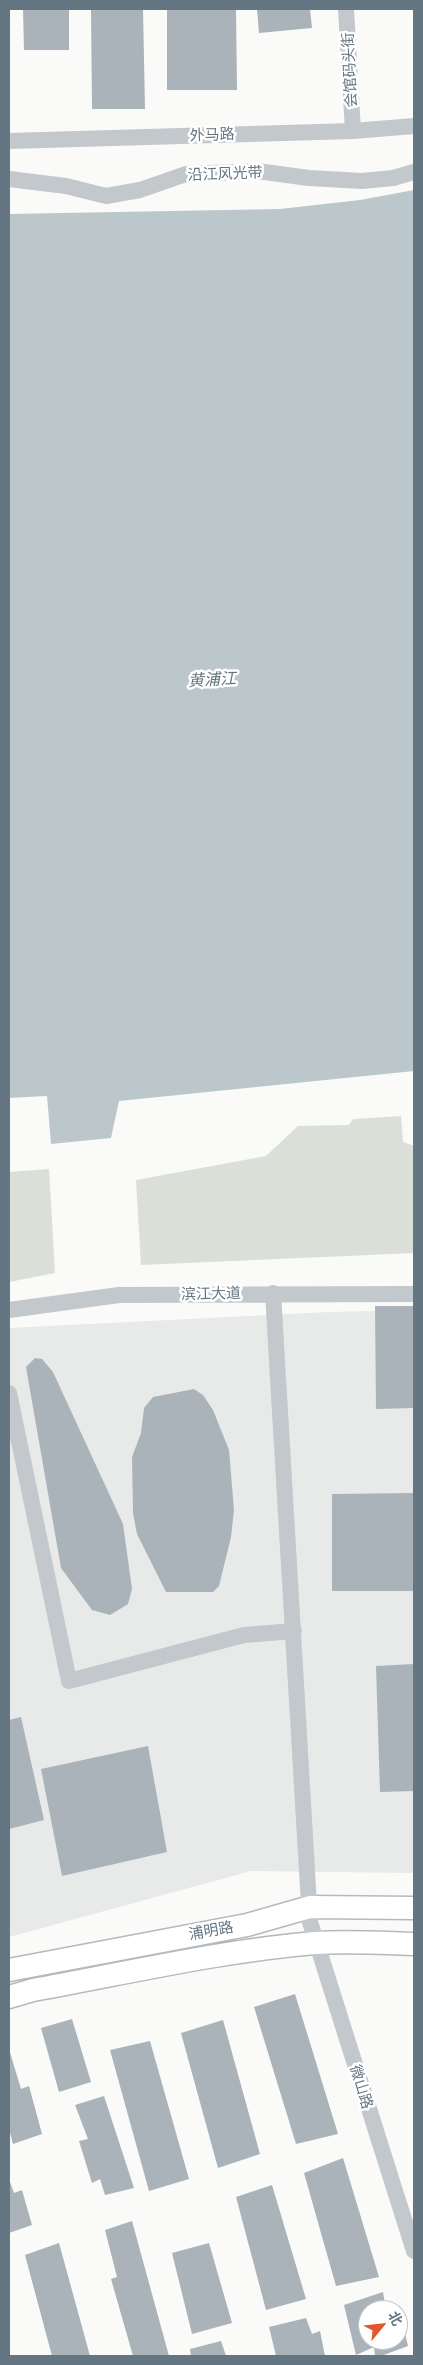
<!DOCTYPE html>
<meta charset="utf-8">
<style>
body{margin:0}
#map{position:relative;width:423px;height:2365px;overflow:hidden;background:#fafaf8;font-family:"Public Sans","Noto Sans SC",sans-serif}
canvas{display:block}
.frame{position:absolute;inset:0;border:10px solid #657683;pointer-events:none}
.north{position:absolute;left:358px;top:2300px;width:50px;height:50px;box-sizing:border-box;background:#fff;border:1px solid #c1c8cd;border-radius:50%;rotate:62deg;font-size:14px;font-weight:700;line-height:20px;text-align:center;color:#657683}
.north::after{content:'';display:block;margin:auto;width:18px;height:22px;background:#e4572e;clip-path:polygon(50% 0,100% 100%,50% 72%,0 100%)}
</style>
<div id="map">
<canvas width="423" height="2365"></canvas>
<div class="frame"></div>
<div class="north">北</div>
</div>
<script>
const g = document.querySelector('canvas').getContext('2d');
g.lineJoin = 'round';
function fillPath(path, color) { g.fillStyle = color; g.fill(path, 'evenodd'); }
function stroke(path, color, width, dash) { g.strokeStyle = color; g.lineWidth = width; g.lineCap = dash ? 'butt' : 'round'; g.setLineDash(dash || []); g.stroke(path); }
function label(font, color, halo, rows, align = 'center') {
  g.font = font + ' "Public Sans","Noto Sans SC",sans-serif'; g.lineWidth = 5; g.setLineDash([]); g.textBaseline = 'middle'; g.strokeStyle = halo; g.fillStyle = color; for (const [text, x, y, turn = 0] of rows) {
    g.save(); g.translate(x, y); g.rotate((+turn || 0) * Math.PI / 180); g.textAlign = isNaN(turn) ? turn : align; if (halo) g.strokeText(text, 0, 0); g.fillText(text, 0, 0); g.restore();
  }
}
fillPath(new Path2D(`
 M414,1310v563l-163,-2 -242,66v-609l320,-16z`), '#e8e9e9');
fillPath(new Path2D(`
 M401,1116l2,26 11,4v107l-273,12 -5,-85 130,-24 32,-30 51,-1 4,-6z
 M49,1169l6,104 -46,9v-110z`), '#dadfd7');
fillPath(new Path2D(`
 M414,190v881l-295,30 -8,37 -60,6 -4,-48 -38,2v-884l271,-5 80,-9z`), '#bbc7cb');
fillPath(new Path2D(`
 M23,9h46v41h-45z
 M91,9h52l2,100h-53z
 M167,9h69l1,81h-70z
 M257,9h53l2,19 -53,5z
 M375,1306h39v102l-38,1z
 M35,1358l7,1 11,13 70,152 9,65 -4,15 -18,11 -18,-5 -31,-42 -35,-201z
 M194,1389l9,6 10,15 16,40 5,60 -3,27 -12,49 -6,6h-47l-29,-58 -4,-21 -1,-56 9,-24 3,-25 9,-11z
 M414,1493v98h-82v-97z
 M414,1664v127l-34,1 -4,-126z
 M21,1717l23,103 -35,9v-109z
 M148,1746l19,106 -105,24 -21,-107z
 M295,1994l43,140 -42,10 -42,-137z
 M72,2019l19,63 -32,10 -18,-64z
 M223,2020l37,134 -42,14 -37,-135z
 M150,2041l39,138 -40,12 -39,-141z
 M9,2049l12,40 8,-3 13,48 -29,10 -4,-15z
 M104,2096l30,92 -29,7 -5,-16 -8,4 -13,-42 9,-2 -13,-34z
 M343,2158l36,119 -43,9 -32,-113z
 M9,2179l5,14 8,-3 10,35 -23,8z
 M272,2185l34,114 -40,11 -30,-113z
 M132,2221l37,135h-36l-22,-77 6,-2 -12,-47z
 M59,2243l31,113h-38l-27,-101z
 M209,2243l23,80 -40,11 -20,-81z
 M383,2292l3,18h-18v30h30l1,-31 9,37 -27,10h-6l-1,-9 -18,8 -12,-50z
 M306,2318l6,16 8,-3 5,25h-49l-7,-29z
 M221,2341l5,15h-35l-1,-7z`), '#aab3b9');
const secondary = new Path2D(`
 M9,1970l238,-45 63,-18 104,1
 M9,1997l24,-7c94,-17 187,-39 282,-47 33,-2 66,0 99,1`);
stroke(secondary, '#b3babf', 25);
stroke(new Path2D(`
 M346,9l7,122
 M9,141l344,-10 61,-5
 M9,179l57,7 40,10 34,-6 46,-16 71,-3 52,7 53,3 31,-3 21,-6
 M273,1293l37,629 104,329
 M9,1310l110,-15 295,-1
 M9,1393l60,288 175,-46 50,-4`), '#c3c8cc', 16);
stroke(secondary, '#fff', 22);
label('15px', '#657683', '#fff', [
 ["会馆码头街",350,70,-93],
 ["外马路",212,135,-2],
 ["沿江风光带",225,174,-2],
 ["滨江大道",211,1294,-1],
 ["浦明路",211,1931,-10],
 ["微山路",361,2087,73]
]);
label('italic 16px', '#60757c', '#fff', [
 ["黄浦江",212,680,-3]
]);
</script>
